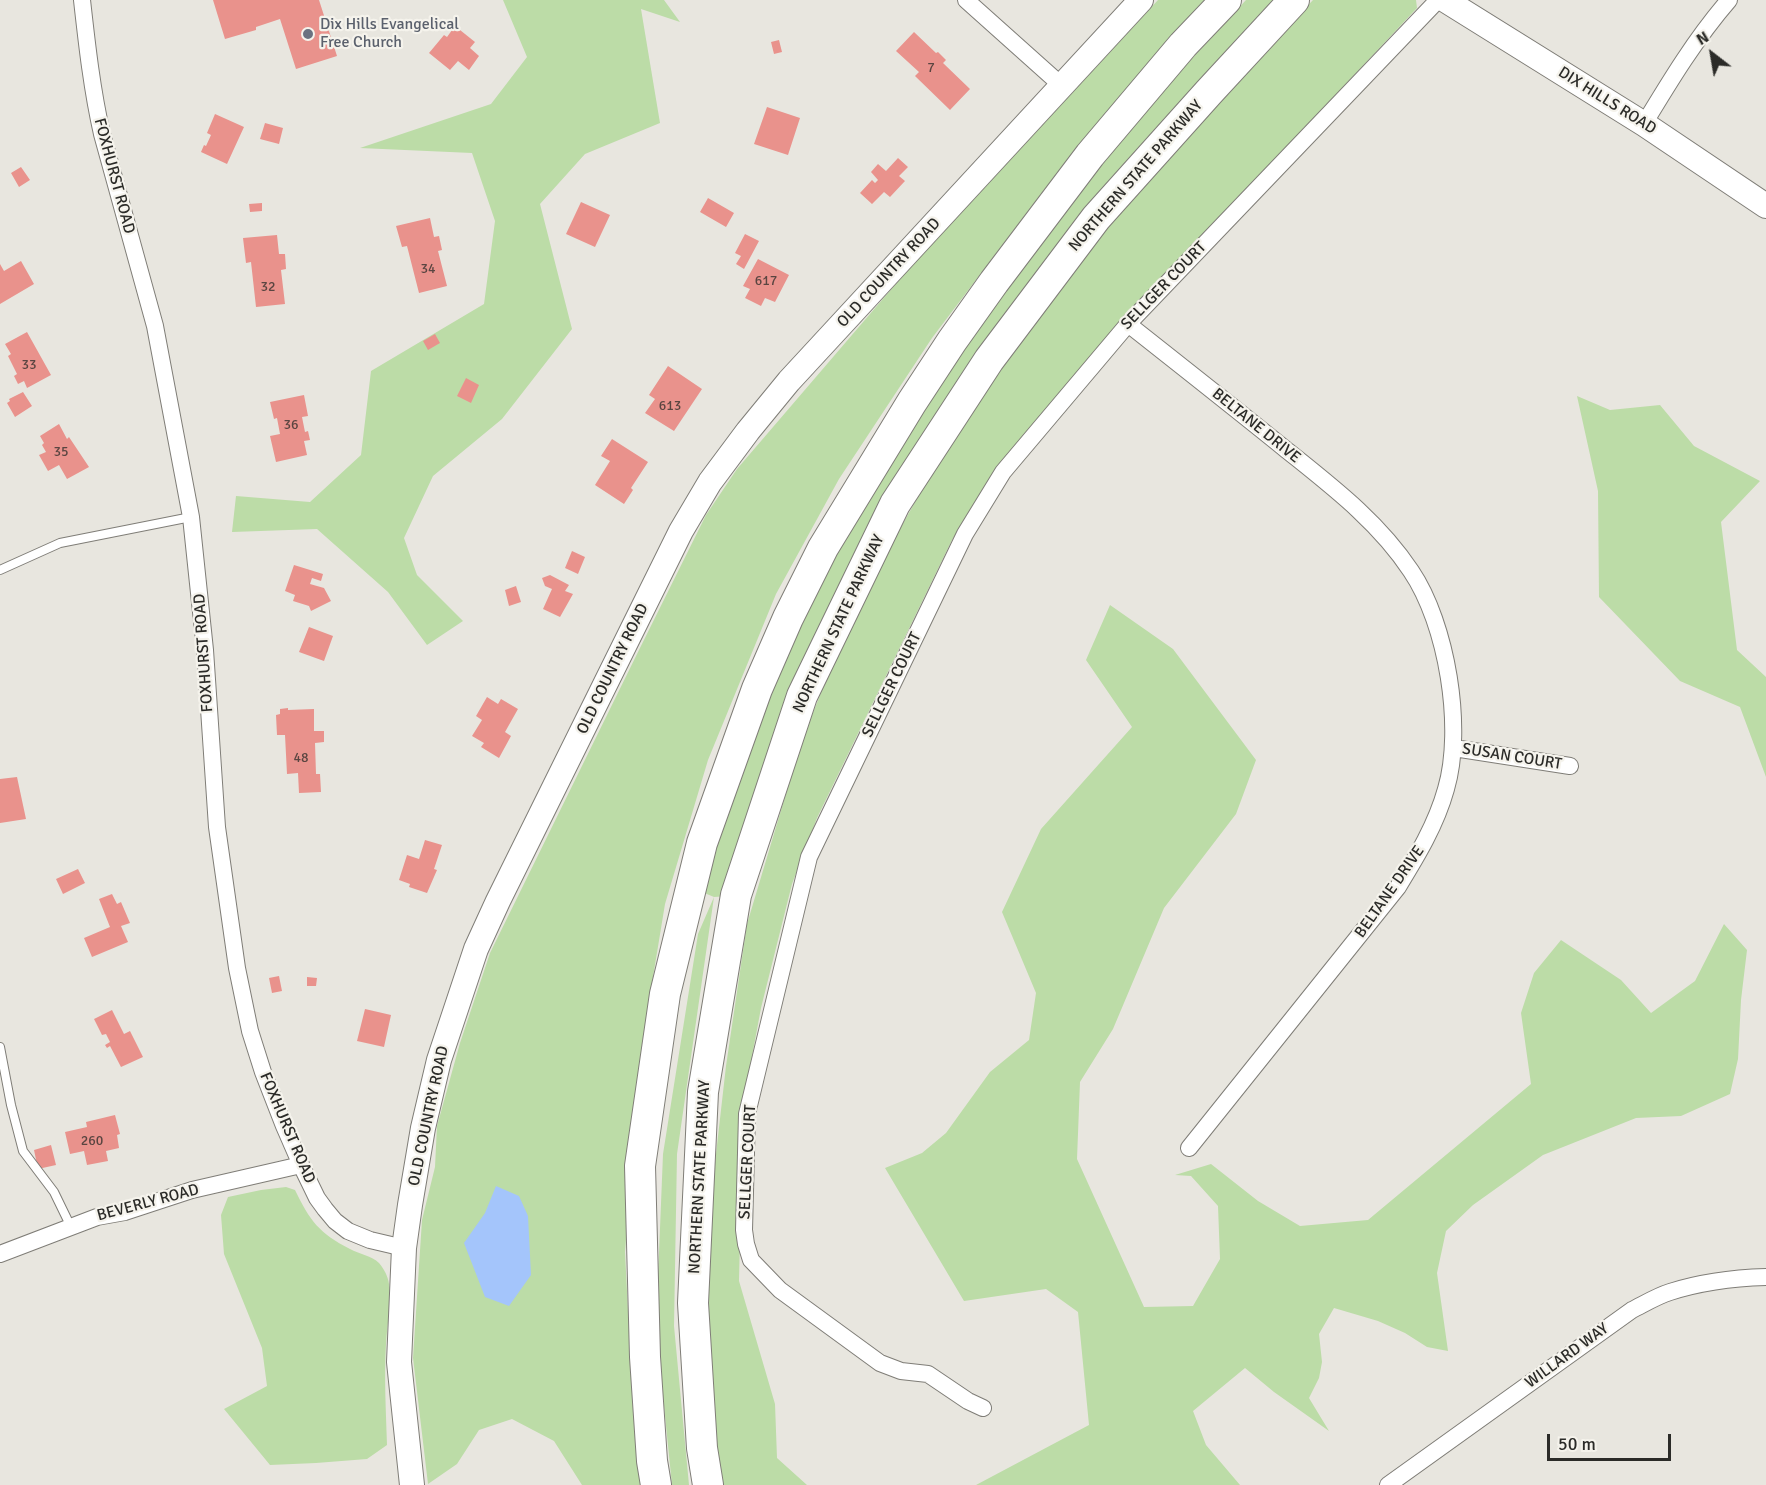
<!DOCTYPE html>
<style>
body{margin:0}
#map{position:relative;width:1766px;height:1485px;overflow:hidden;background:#e8e6df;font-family:Signika,sans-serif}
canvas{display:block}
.north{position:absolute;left:1682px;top:24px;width:60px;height:60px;-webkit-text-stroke:4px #f5f3ec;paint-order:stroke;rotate:329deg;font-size:16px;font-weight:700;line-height:24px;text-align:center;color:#2b2b28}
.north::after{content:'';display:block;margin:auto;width:21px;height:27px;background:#2b2b28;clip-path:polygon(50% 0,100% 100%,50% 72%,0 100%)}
.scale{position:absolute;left:1547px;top:1434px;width:124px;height:27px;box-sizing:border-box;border:3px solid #2b2b28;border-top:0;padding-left:8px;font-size:18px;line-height:21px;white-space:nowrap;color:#2b2b28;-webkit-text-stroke:4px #f5f3ec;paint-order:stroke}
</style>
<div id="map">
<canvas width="1766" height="1485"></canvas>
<div class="north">N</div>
<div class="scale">50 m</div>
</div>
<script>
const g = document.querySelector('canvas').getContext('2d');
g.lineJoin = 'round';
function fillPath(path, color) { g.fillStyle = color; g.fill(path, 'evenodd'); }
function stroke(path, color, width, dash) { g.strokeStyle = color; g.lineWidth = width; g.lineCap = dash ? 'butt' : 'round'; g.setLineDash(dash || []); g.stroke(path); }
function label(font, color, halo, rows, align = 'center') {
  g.font = font + ' Signika,sans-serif'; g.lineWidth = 4.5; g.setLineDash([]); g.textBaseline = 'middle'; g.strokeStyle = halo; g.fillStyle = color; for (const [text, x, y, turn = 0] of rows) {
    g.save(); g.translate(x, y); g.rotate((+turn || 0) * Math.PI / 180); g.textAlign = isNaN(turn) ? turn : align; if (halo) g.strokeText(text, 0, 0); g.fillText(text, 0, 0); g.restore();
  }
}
fillPath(new Path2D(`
 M503,0h161l16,22 -39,-13 19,114 -75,31 -45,50 32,125 -70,90 -69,57 -29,62 13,37 46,46 -36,24 -39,-53 -71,-63 -85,3 4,-36 74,6 51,-47 10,-84 113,-67 11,-83 -23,-68 -112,-5 131,-44 36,-47z
 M1158,0h60l-161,173 -125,165 -93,141 -63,115 -68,166 -43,144 -23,140 -17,208 8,157 10,76h-61l-28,-44 -42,-22 -33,11 -22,34 -29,20 -15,-126 9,-138 13,-53 2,-41 23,-83 30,-90 148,-301 68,-137 31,-46 169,-197z
 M1246,0h36l-347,419 -207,477 -14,1 -37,257 -3,172 15,159h-17l-16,-158 7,-173 35,-220 16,-37 -12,-5 31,-112 89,-201 100,-168 85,-125 118,-155z
 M1313,0h103l1,8 -255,272 -173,202 -37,58 -135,278 -25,66 -31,124 -13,70 -5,34 -4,169 36,123 2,54 30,27h-86l-13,-128 -1,-124 19,-167 21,-142 55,-184 51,-127 90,-161 117,-174 114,-132z
 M1577,396l33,14 50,-5 34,41 66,35 -39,41 16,128 29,27v100l-26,-70 -60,-26 -81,-84 -1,-106z
 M1110,605l63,44 83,111 -20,54 -72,94 -51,121 -33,53 -3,77 67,148 49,-1 27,-47 -2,-53 -27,-30 -16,-1 36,-11 47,37 42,25 68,-6 163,-136 -10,-71 13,-40 27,-33 60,40 30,33 44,-32 29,-57 23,26 -6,50 -3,59 -8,35 -49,22 -45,2 -93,37 -70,50 -27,26 -9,42 11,78 -21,-4 -22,-14 -27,-12 -44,-13 -15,26 3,28 -3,16 -10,20 20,33 -55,-39 -29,-24 -52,43 13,34 34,40h-264l113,-60 -11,-113 -32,-23 -82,12 -79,-133 37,-15 24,-20 44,-61 39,-32 7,-47 -34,-81 39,-83 91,-102 -46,-67z
 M286,1187l9,3c15,31 24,43 55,59 9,5 22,7 29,14 5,6 9,13 10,21 3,19 -2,40 -3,60 -2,33 0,67 1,101l-20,14 -51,4 -46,2 -46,-56 43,-23 -5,-38 -38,-94 -3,-39 7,-18 33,-7z`), '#bcdca7');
fillPath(new Path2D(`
 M496,1186l23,10 9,20 3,59 -22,31 -24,-9 -21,-54 21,-30z`), '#a4c5fb');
fillPath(new Path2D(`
 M213,0h106l18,56 -41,13 -16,-50 -24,8v3l-31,9z
 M455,26l20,16 -5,6 9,8 -10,14 -11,-9 -8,9 -21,-17 15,-18 3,2z
 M914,32l22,21 2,-1 8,8 -3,3 27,26 -20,21 -35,-34 4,-4 -23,-21z
 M779,40l3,12 -8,2 -3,-12z
 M767,107l33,11 -12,37 -34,-11z
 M215,114l29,13 -17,37 -26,-12 3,-7 2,1 5,-11 -4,-2z
 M265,123l18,5 -4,16 -19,-5z
 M898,158l10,9 -9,9 6,5 -15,16 -6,-5 -12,12 -12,-11 12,-13 3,3 3,-3 -7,-8 7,-8 8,7z
 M21,167l9,13 -11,7 -8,-14z
 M708,198l26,15 -8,14 -26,-15z
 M581,202l29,13 -15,32 -29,-13z
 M262,203v8l-12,1 -1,-8z
 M430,218l4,19 5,-1 3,14 -4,1 9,35 -28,7 -12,-47 -5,1 -6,-21z
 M745,234l14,7 -15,28 -8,-5 5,-8 -6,-3z
 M277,235l2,19h6l1,15 -5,1 4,34 -29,3 -5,-45 -5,1 -3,-25z
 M758,259l31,16 -14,27 -10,-4 -4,8 -16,-8 5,-9 -7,-3z
 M21,261l13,23 -34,20v-40l4,7z
 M27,332l24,43 -24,13 -3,-7 -6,3 -4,-8 3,-2 -9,-18 3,-2 -6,-10z
 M435,334l5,9 -12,7 -5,-9z
 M668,366l34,23 -28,42 -29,-18 10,-14 -6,-4z
 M466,378l13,7 -8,18 -14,-7z
 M23,392l9,14 -17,11 -8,-14 3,-2 -1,-2z
 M304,395l4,21 -6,1 3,15 3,-1 2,9 -6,1 3,14 -31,7 -6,-26 10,-2 -3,-16 -3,1 -4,-17z
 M59,424l8,15 2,-2 20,30 -22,12 -8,-14 -11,6 -9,-16 7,-3 -4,-7 2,-2 -4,-7z
 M612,439l36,23 -17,26 2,2 -9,14 -29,-19 15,-24 -9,-5z
 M572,551l13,6 -7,17 -13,-6z
 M294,565l29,9 -2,7 -9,-3 -2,6 14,4 7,13 -20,10 -2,-5 -16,-5 2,-6 -10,-4z
 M550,575l19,10 -4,6 8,3 -13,23 -17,-8 9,-20 -7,-3 -3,-8z
 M516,586l5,16 -12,4 -4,-16z
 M309,627l24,9 -9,25 -25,-9z
 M487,697l11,7 3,-5 17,10 -13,23 6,4 -12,22 -18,-11 3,-4 -12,-7 10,-16 -6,-4z
 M288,708v2l26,-1v22h10v11l-9,1 1,31h4l1,18 -22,1 -1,-20 -11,1 -2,-39h-8l-1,-20 4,-1v-5z
 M17,777l9,42 -26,4v-44z
 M425,840l17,5 -8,24 3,1 -10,23 -18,-6 1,-3 -11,-4 8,-25 12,4z
 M78,869l7,14 -22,11 -7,-15z
 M112,894l5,10 4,-2 9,21 -9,3 7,16 -36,15 -8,-19 26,-11 -11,-28z
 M279,976l3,15 -10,2 -3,-15z
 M307,977l10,1 -1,8h-9z
 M365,1009l26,6 -7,32 -27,-6z
 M112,1010l12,24 6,-3 13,26 -22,10 -11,-21 -3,2 -2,-3 5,-3 -4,-8 -4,1 -8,-16z
 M115,1115l5,19 -3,1 2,13 -13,3 2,10 -21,4 -3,-14 -14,3 -5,-22 22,-5 -1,-5z
 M51,1145l5,20 -18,4 -4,-19z`), '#e9928c');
const lane = new Path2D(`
 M0,570l60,-27 131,-26
 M0,1047l11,58 12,46 31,41 17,35`);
const street = new Path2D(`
 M82,0c5,45 10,90 20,134l53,192 36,191 14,133 12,177 20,141 13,63 13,41 21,54 17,39 16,33 8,11 10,12 13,10 22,9 34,8
 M966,0l95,85
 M1644,124c26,-43 52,-86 85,-124
 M1128,324c52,41 104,82 156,124 46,37 94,73 127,123 36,53 53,157 35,218 -10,36 -29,67 -48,98l-209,261
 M1454,748l116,18
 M0,1254l97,-37 28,-5 67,-22 109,-25
 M983,1408l-15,-7 -40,-27 -27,-3 -21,-8 -100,-73 -29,-30 -5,-16 -2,-14 3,-116 62,-257 156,-323 38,-62 125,-148 310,-324
 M1388,1485l244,-175c12,-6 25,-14 38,-18 31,-10 64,-14 96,-15`);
const secondary = new Path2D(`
 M1445,0l199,124 122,82
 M412,1485l-13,-123 5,-114 6,-43 13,-77 16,-68 37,-111 22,-48 183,-370 29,-49 38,-51 41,-50 352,-381`);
const highway = new Path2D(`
 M656,1485l-4,-24 -7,-104 -5,-191 25,-172 37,-151 55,-154 31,-71 35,-70 89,-146 40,-61 42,-59 96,-127 93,-110 43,-45
 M708,1485l-6,-37 -9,-145 10,-211 33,-197 66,-199 93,-192 94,-144 107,-142 113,-126 85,-92`);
stroke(lane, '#7f7d77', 10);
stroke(street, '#7f7d77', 18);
stroke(secondary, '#7f7d77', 26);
stroke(highway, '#7f7d77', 32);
stroke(lane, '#fff', 8);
stroke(street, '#fff', 16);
stroke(secondary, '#fff', 24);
stroke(highway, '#fff', 30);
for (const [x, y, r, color] of [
 [308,34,6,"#6b7280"]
]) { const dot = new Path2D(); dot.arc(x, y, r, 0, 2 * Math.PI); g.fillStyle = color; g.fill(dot); stroke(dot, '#f5f3ec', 2); }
label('14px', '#5a4541', null, [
 ["7",931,68],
 ["34",428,269],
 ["617",766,281],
 ["32",268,287],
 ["33",29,365],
 ["613",670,406],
 ["36",291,425],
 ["35",61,452],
 ["48",301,758],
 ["260",92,1141]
]);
label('16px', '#5b616d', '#f5f3ec', [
 ["Dix Hills Evangelical",320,25],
 ["Free Church",320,43]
], 'left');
label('16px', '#2b2b28', '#f5f3ec', [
 ["DIX HILLS ROAD",1607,101,32],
 ["FOXHURST ROAD",114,176,75],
 ["NORTHERN STATE PARKWAY",1136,176,-49],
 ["OLD COUNTRY ROAD",889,273,-47],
 ["SELLGER COURT",1164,286,-46],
 ["BELTANE DRIVE",1256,426,39],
 ["NORTHERN STATE PARKWAY",839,624,-65],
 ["FOXHURST ROAD",204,653,-94],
 ["OLD COUNTRY ROAD",613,669,-64],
 ["SELLGER COURT",892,685,-64],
 ["SUSAN COURT",1512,757,9],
 ["BELTANE DRIVE",1390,892,-55],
 ["OLD COUNTRY ROAD",429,1116,-78],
 ["FOXHURST ROAD",287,1128,67],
 ["SELLGER COURT",748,1162,-87],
 ["NORTHERN STATE PARKWAY",700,1177,-87],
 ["BEVERLY ROAD",148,1203,-15],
 ["WILLARD WAY",1567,1356,-36]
]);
</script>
